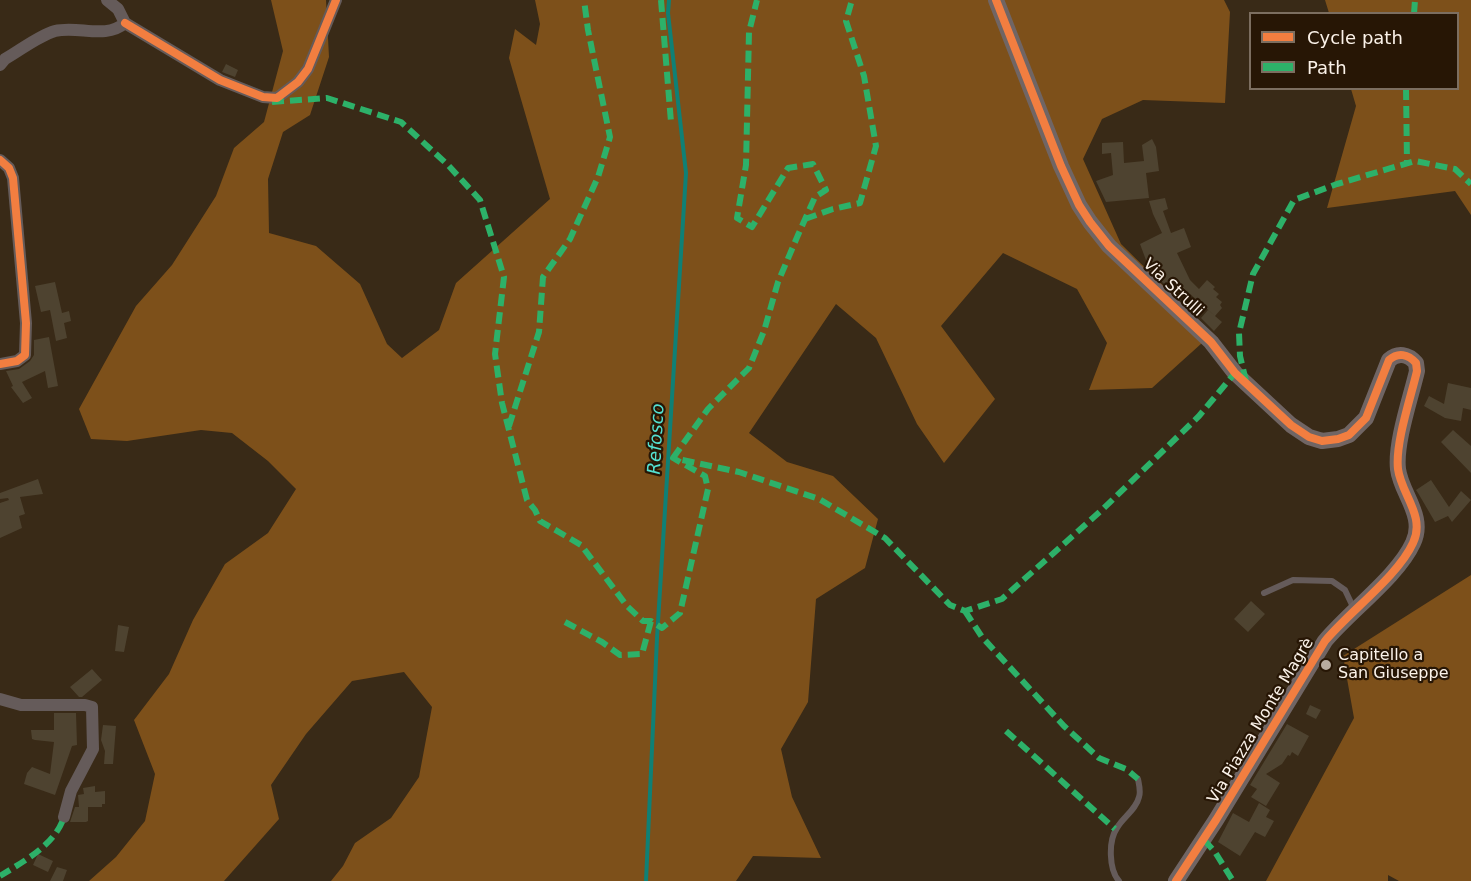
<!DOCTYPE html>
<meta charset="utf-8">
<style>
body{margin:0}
#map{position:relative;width:1471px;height:881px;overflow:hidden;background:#392a17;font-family:"DejaVu Sans",sans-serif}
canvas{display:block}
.legend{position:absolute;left:1249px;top:12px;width:210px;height:78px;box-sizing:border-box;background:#271605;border:2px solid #7c6e60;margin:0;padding:8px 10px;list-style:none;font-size:18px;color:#fbf2e9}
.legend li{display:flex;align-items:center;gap:12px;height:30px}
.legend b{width:30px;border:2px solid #7c6e60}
</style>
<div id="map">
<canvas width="1471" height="881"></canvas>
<ul class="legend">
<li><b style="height:8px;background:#f27e40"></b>Cycle path</li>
<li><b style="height:8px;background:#2db169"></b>Path</li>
</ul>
</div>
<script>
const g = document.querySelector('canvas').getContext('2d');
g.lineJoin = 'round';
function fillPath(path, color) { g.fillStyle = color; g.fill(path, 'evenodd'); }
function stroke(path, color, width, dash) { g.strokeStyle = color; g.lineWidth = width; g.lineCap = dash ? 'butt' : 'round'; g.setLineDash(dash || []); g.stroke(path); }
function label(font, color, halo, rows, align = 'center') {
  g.font = font + ' "DejaVu Sans",sans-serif'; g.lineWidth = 4.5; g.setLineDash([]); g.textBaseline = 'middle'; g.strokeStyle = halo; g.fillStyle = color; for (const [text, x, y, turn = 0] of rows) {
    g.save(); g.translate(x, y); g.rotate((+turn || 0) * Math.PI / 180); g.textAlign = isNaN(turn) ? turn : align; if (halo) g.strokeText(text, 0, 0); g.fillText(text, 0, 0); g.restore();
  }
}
fillPath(new Path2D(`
 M271,0h55l3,57 -19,58 -27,17 -15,47 1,54 47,13 44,38 27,60 15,14 37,-28 17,-47 94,-84 -41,-141 6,-29 21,16 4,-21 -5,-24h689l6,12 -5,91 -82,-3 -41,19 -19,40 38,85 91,90 -60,54 -63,2 18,-47 -30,-54 -74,-36 -62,73 54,73 -51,64 -27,-39 -41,-86 -40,-34 -87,129 38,29 46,14 45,43 -13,49 -49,31 -8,103 -27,47 11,48 29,61 -68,-2 -17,25h-405l12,-15 12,-23 36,-25 28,-41 13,-70 -28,-35 -52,9 -46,53 -35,51 8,34 -55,62h-135l27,-24 29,-36 10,-47 -21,-54 35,-46 24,-54 32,-56 43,-31 28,-44 -28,-28 -36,-28 -31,-3 -74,11 -36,-2 -12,-30 57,-103 36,-41 44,-69 18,-48 30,-26 19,-71z
 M1325,0h146v215l-16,-24 -128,17 29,-102 -5,-17 107,-1v-74l-129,-1z
 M1471,575v306h-72l-11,-6v6h-122l88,-163 -11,-62z`), '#7d501a');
stroke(new Path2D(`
 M646,881l11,-243 29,-465 -18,-160 1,-13`), '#0f8075', 4);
fillPath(new Path2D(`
 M226,64l12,6 -3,7 -13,-5z
 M1152,139l4,8 3,24 -13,2 3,25 -43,4 -10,-21 17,-6 -2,-22 -9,1v-11l21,-1 1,21 20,-2 -2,-16z
 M1165,198l3,11 -5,2 8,22 13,-5 7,19 -14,6 13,27 9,9 8,-9 8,7 -2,2 6,5 -3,3 6,5 -2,3 2,3 -7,8 -33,-29 -10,4 -22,-20 -10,-27 22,-11 -9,-19 -4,-13z
 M55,282l7,31 7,-2 2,10 -7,2 3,15 -11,3 -6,-31 -9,2 -6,-26z
 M1208,310l14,12 -8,9 -13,-13z
 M49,337l9,49 -10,2 -3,-17 -23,11 10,16 -9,5 -12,-16 2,-1 -7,-15 13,-2 11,-8 4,-6v-15z
 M1448,383l23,5v22l-8,-2 -2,13 -16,-3 -21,-12 5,-10 15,8z
 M1453,430l18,16v27l-30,-31z
 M38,479l5,15 -23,3 5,17 -6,2 3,12 -22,10v-35l9,-3 -1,-2 -8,1v-6z
 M1431,480l18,27 12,-16 10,9 -19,22 -4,-6 -13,6 -17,-29 -2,-3z
 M1251,601l14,13 -17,18 -14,-13z
 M118,625l11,2 -5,25 -9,-1z
 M92,669l10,11 -20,17h-3l-9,-10z
 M1310,705l11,5 -5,9 -10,-5z
 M54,713h22l1,32 -5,1 -17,49 -31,-11 3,-11 5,-6 18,7 4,-32 -19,-2 -3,-1 -1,-9h23z
 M1287,724l22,12 -11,20 -6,-4 -2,4 -2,-1 -6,9 -16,10 14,9 -14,23 -15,-9 6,-8 -7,-4z
 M103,725l13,1 -3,38h-9l1,-13 -4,-11z
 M95,786v6l10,-1v13h-3v3h-14v14l-2,1h-16l5,-15h4l-1,-12 6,-1 -1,-6z
 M1259,803l11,7 -4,7 8,4 -9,16 -10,-5 -15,24 -22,-14 15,-29 16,9z
 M38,854l15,7 -5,11 -15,-7z
 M57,867l10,3 -4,11h-13z`), '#4e4330');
stroke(new Path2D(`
 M1264,593l29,-13 39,1 13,9 9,19
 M1119,881c-10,-11 -11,-40 -2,-53 6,-11 19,-18 22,-31 2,-5 0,-13 -1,-18`), '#655b5a', 6);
stroke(new Path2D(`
 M107,0l11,9 7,14
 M125,23l95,57 43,17 14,1 21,-16 10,-13 28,-69
 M0,65l5,-6c16,-9 33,-23 50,-28 23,-6 50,9 70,-8
 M0,160l9,8 4,10 13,145 -1,32 -8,6 -17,3
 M0,699l21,6h64l7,2 1,42 -22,42 -7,26`), '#655b5a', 12);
stroke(new Path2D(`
 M996,0l65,166 18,39 11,17 19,24 102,96 24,31 56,52 18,12 13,4 16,-2 11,-4 17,-17 23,-58c9,-8 19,-6 27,3l1,8c-6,26 -22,72 -19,98 3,25 28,47 15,74 -15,33 -63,68 -88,98l-109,179 -40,61`), '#706564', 16);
stroke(new Path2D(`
 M661,0l10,122
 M1414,14l1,-14
 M1406,88l1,75
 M272,102l55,-4 74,24 47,43 32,35 24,77 -9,77 7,49 25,97 8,10 5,11 41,24 46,61 16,15h8l11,7 18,-15 28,-124 -3,-13 -32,-18 66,14 80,27 66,39 65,67 15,6 37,-12 102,-91 95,-92 36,-43
 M805,219l28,-10 27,-6 16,-57 -12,-70 -18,-55 6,-21
 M1246,381l-6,-25 -1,-23 14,-59 41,-74 43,-16 78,-23 40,8 16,15
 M509,426l30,-94 4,-55 27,-38 28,-62 12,-40 -22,-107 -4,-30
 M673,458l35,-49 41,-41 15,-37 14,-49 20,-47 17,-38 11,-7 -13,-26 -25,4 -36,59 -15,-9 9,-53 3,-133 8,-32
 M965,611l17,26 82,89 35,32 27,11 12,10
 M565,622l37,20 18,13 22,-1 9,-33
 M1006,731l109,98
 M1204,840l11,12 18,29
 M0,876c24,-15 55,-31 64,-59`), '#2db169', 6, [12, 6]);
stroke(new Path2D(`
 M996,0l65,166 18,39 11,17 19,24 102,96 24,31 56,52 18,12 13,4 16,-2 11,-4 17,-17 23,-58c9,-8 19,-6 27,3l1,8c-6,26 -22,72 -19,98 3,25 28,47 15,74 -15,33 -63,68 -88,98l-109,179 -40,61
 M125,23l95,57 43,17 14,1 21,-16 10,-13 28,-69
 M0,160l9,8 4,10 13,145 -1,32 -8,6 -17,3`), '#f27e40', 8);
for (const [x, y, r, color] of [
 [1326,665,6,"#b7aca0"]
]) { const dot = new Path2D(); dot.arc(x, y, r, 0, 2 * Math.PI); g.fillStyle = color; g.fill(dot); stroke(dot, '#271605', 2); }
label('16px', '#fbf2e9', '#271605', [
 ["Via Strulli",1173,288,43],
 ["Via Piazza Monte Magrè",1261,721,-59]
]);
label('16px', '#fbf2e9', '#271605', [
 ["Capitello a",1338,656],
 ["San Giuseppe",1338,674]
], 'left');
label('italic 18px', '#54e1d2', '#271605', [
 ["Refosco",657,439,-87]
]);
</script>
